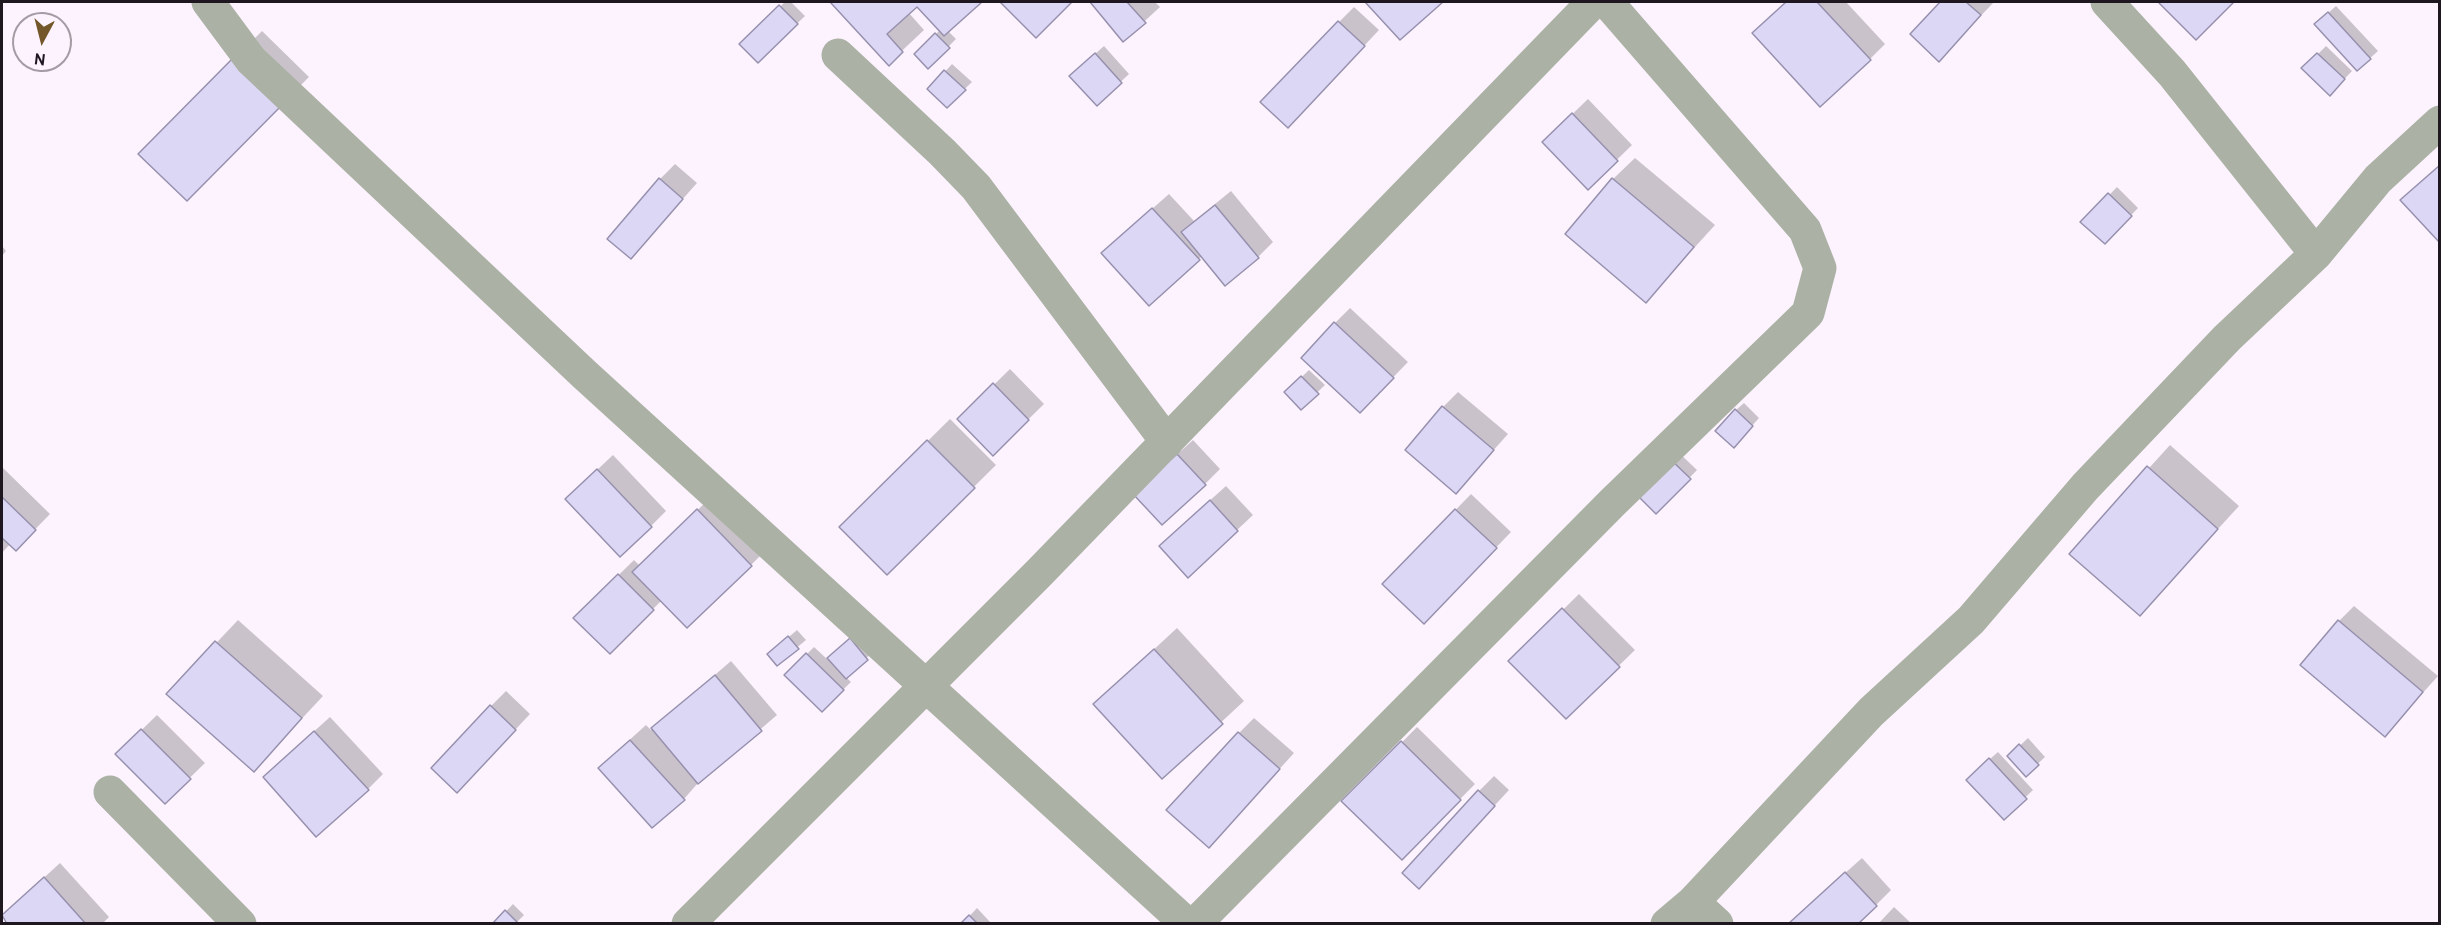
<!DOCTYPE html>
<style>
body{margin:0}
#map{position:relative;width:2441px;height:925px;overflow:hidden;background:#fdf3fe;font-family:Overpass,sans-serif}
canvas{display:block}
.frame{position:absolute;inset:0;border:3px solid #1f1720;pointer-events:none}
.north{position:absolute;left:12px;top:12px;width:60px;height:60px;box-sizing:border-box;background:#fdf3fe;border:2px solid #a49ba5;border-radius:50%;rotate:187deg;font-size:16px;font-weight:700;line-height:24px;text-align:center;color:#1f1720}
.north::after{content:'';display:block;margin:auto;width:21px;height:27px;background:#73562a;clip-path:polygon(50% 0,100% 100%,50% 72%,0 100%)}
</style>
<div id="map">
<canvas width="2441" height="925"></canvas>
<div class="frame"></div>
<div class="north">N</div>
</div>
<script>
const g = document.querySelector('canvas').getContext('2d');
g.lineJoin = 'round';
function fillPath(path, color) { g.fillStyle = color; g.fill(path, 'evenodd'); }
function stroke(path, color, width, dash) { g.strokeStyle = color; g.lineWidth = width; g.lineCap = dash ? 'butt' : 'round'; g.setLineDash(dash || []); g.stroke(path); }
fillPath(new Path2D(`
 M785,2h6l14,14 -47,45 -17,-17z
 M832,2h148l-32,29 8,8 -28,28 -12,-13 24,-24 -23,-25 -9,7 16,18 -35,33z
 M1002,2h69l-35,34z
 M1091,2h64l5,5 -36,33z
 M1367,2h74l-40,36z
 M1787,2h59l39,42 -15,15 -101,-42z
 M1942,2h52l-40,42 -42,-10z
 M2160,2h72l-36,36z
 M2336,6l42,45 -20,18 -42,-45z
 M1354,7l25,23 -76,81 36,-89z
 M262,31l47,46 -122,122 -47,-45z
 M1104,46l25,28 -32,30 -19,-35z
 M2326,46l26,25 -22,23 -26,-26z
 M952,64l20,18 -25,24 -18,-17z
 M1588,99l44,46 -44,43 -29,-61z
 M1635,158l80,67 -69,76 -33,-122z
 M675,164l22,19 -66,74 29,-78z
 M2117,187l21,21 -33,34 -22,-20z
 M1231,191l42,51 -15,15 -56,-1 -53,48 -30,-66 50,-44 25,27z
 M2,246l4,5 -4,5z
 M1350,308l58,54 -33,34 -40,-73z
 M1010,369l34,35 -51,50 -34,-35z
 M1309,370l16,15 -24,23 -15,-16z
 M1458,392l50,42 -52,58 -13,-85z
 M1744,403l15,15 -18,20 -5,-28z
 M950,419l46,46 -109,108 -46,-46z
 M1193,440l27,29 -15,15 -55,-5z
 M2170,445l69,61 -99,108 -69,-60z
 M1676,450l21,20 -41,42z
 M613,455l53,56 -15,15 -69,-42z
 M2,467l48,47 -34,35 -6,-5 -8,9z
 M1226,486l27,29 -65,61 -12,-45z
 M1471,494l40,38 -72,75 -55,-23z
 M713,495l53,55 -15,15 -90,36 -51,51 -35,-34 59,-58 6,6z
 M1579,594l56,56 -69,67 -55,-56z
 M2354,606l84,70 -53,59 -46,-114z
 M238,620l85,76 -69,74 -86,-76z
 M1177,628l67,73 -82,76 -67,-73z
 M797,630l9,10 -29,24v-17z
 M858,632l16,19 -28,26 5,5 -29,28 -36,-35 28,-28 13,12z
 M731,661l46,54 -79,68 -14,16 -69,-46 31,-28 5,5z
 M506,691l24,23 -58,62 19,-70z
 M157,715l48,48 -40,39 -48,-48z
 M330,717l53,57 -15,15 -88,-27z
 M1254,718l40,35 -70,77 15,-97z
 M1417,727l58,57 -73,74 -58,-57z
 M2028,738l17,19 -19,18 -17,-19z
 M1998,752l35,38 -29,28 -29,-46z
 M1494,776l15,14 -75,81 45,-80z
 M1862,858l29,32 -15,15 -77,9z
 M60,863l49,54 -7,7h-93l-7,-8z
 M513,904l11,11 -9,9h-21z
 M1894,907l18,17h-34z
 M977,908l15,16h-30z`), '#0003');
const building = new Path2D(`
 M830,2h152l-38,34 -27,-29 -30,27 16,18 -14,14z
 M1000,2h72l-36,36z
 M1090,2h37l19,21 -23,19z
 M1365,2h78l-43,38z
 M1786,2h31l54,58 -51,47 -68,-74z
 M1940,2h26l15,13 -42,47 -29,-28z
 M2158,2h76l-38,38z
 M779,5l19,19 -40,39 -19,-19z
 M2328,12l43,47 -14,12 -43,-47z
 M1338,21l27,25 -77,82 -28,-26z
 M935,33l15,15 -22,21 -14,-15z
 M239,52l49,47 -101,102 -49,-47z
 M1095,53l27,30 -25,23 -28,-30z
 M2317,53l28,26 -15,17 -29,-28z
 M944,70l22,20 -19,18 -20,-19z
 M1572,113l46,48 -30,29 -46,-48z
 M2440,165v78l-40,-43z
 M659,178l24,21 -52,60 -24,-20z
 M1612,178l82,69 -48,56 -81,-69z
 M2108,193l24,23 -27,28 -25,-22z
 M1215,205l44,53 -34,28 -44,-54z
 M1152,208l48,52 -51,46 -48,-53z
 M1334,322l60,56 -34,35 -59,-55z
 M1301,376l18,18 -18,16 -17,-18z
 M993,383l36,37 -36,36 -36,-37z
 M1442,406l52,44 -38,44 -51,-44z
 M1735,409l18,17 -19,22 -19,-17z
 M927,440l48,48 -88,87 -48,-48z
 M1177,454l29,31 -44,40 -29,-31z
 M1668,457l23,22 -35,35 -23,-23z
 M2147,466l71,63 -78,87 -71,-62z
 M597,469l55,58 -32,30 -55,-58z
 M2,497l34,33 -20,21 -14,-13z
 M1210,500l28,31 -50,47 -29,-32z
 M697,509l55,57 -65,62 -55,-56z
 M1455,509l42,39 -73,76 -42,-40z
 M618,574l36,36 -44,44 -37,-36z
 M1562,608l58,59 -54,52 -58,-58z
 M2338,620l85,72 -38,45 -85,-72z
 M788,636l11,13 -22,17 -10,-12z
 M850,638l18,22 -22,19 -19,-21z
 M215,641l87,77 -48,54 -88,-78z
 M1154,649l69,75 -61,55 -69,-75z
 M806,653l38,37 -22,22 -38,-37z
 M715,675l47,56 -64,53 -47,-56z
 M490,705l26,25 -59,63 -26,-25z
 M141,729l50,50 -26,25 -50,-50z
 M314,731l55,59 -53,47 -53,-60z
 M1238,732l42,37 -71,79 -43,-38z
 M630,740l55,60 -33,28 -54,-60z
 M1401,741l60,59 -59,60 -61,-59z
 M2019,744l20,21 -13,12 -19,-21z
 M1989,758l38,41 -23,21 -38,-40z
 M1478,790l17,16 -76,83 -17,-16z
 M1845,872l32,34 -19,18h-70z
 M44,877l42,47h-79l-5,-9z
 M505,910l13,13 -26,1z
 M969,915l9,9h-18z`);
fillPath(building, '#ddd7f6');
stroke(building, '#9690ad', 1.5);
stroke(new Path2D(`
 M208,2l43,58 333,314 603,550
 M2107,2l65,71 144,181
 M838,55l104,97 34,35 191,255
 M110,792l130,132
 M1693,902l24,22
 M688,924l351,-351 554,-571
 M1195,924l417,-421 196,-190 12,-45 -15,-38 -198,-228
 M1667,924l26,-22 178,-190 100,-92 114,-133 142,-149 89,-84 62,-75 62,-57`), '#abb2a5', 33);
</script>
